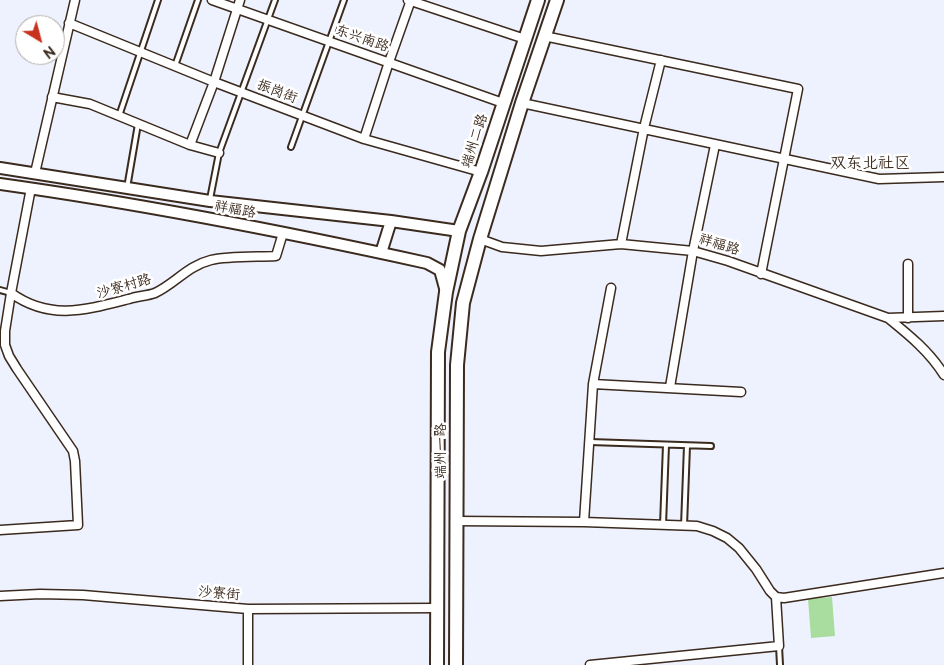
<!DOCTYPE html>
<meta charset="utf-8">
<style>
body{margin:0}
#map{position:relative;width:944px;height:665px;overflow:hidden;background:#eef2fe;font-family:"Balsamiq Sans",sans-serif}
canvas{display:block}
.north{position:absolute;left:15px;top:15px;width:50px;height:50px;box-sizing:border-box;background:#fff;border:1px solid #b1aaa5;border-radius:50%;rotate:143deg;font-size:14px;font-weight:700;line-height:20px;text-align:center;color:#3b2a1e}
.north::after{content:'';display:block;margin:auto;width:18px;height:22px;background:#c8321e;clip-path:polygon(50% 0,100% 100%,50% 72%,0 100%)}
</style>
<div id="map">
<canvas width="944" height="665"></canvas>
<div class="north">N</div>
</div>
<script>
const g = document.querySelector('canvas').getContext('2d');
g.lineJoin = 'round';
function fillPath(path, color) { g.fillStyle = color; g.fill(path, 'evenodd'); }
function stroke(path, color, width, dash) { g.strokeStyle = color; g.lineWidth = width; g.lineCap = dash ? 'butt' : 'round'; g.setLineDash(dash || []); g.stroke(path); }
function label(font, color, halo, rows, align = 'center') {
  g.font = font + ' "Balsamiq Sans","LXGW WenKai TC",sans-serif'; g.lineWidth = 5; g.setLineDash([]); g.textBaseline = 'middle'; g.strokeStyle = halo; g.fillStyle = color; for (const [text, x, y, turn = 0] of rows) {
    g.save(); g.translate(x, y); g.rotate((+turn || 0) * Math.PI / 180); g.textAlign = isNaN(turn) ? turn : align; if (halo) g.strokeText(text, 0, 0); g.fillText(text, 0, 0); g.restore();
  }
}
fillPath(new Path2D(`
 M832,597l3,39 -24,2 -3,-39z`), '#a9dd9f');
const service = new Path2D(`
 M175,66l23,-66
 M119,116l39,-116
 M291,147l53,-147
 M127,188l11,-64
 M210,199l9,-46 56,-153
 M0,290l11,3
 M590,442l121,4
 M663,525l3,-80
 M684,526l3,-80
 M779,646l1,19`);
const minor = new Path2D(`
 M212,0l291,103
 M408,0l117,39
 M69,23l145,59 150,57 117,33
 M544,36l254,53 -37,185
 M52,97l38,7 100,41 29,8
 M522,103l357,76 65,-2
 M364,139l25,-77 22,-62
 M190,145l24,-63 26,-82
 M35,173l40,-173
 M480,239l22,8 39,4 80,-7 72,7 35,10 160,57 56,-2
 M621,244l23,-116 17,-68
 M11,293c39,28 75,17 118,6 8,-3 18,-3 26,-6 21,-10 32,-27 56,-33 16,-4 47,-3 65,-4l7,-23
 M888,318c21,17 42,34 56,57
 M908,318v-54
 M593,384l148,8
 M670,387l23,-136 22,-106
 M456,521l128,1 113,4 16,5 14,7 12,10 17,21 14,22 6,6 8,1 160,-25
 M584,522l9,-138 18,-96
 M0,530l78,-5 -3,-64 -2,-10 -56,-82 -8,-13 -4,-11v-14l6,-38 20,-105
 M0,596l40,-2 43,1 165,14 189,-1
 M248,609v56
 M590,665l189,-19 -3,-49`);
const tertiary = new Path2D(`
 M0,168l210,33 181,20 68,10
 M0,184c143,20 286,48 427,79l13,7 6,22
 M381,253l10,-32`);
const primary = new Path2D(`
 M437,665l1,-313 8,-60 13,-61 22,-59 57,-172
 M456,665l1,-300 6,-62 17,-64 42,-136 35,-103`);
stroke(service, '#3b2a1e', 8);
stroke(minor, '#3b2a1e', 11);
stroke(tertiary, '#3b2a1e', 14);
stroke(primary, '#3b2a1e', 16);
stroke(service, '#fff', 4);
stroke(minor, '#fff', 8);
stroke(tertiary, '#fff', 10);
stroke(primary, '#fff', 12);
label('14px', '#3b2a1e', '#fff', [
 ["东兴南路",362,39,19],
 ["振岗街",277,92,21],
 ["端州二路",475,141,-72],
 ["祥福路",235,210,11],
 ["祥福路",719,245,17],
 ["沙寮村路",124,287,-16],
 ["端州一路",441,451,-90],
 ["沙寮街",219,594,5]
]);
label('16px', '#3b2a1e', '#fff', [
 ["双东北社区",870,164]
]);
</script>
